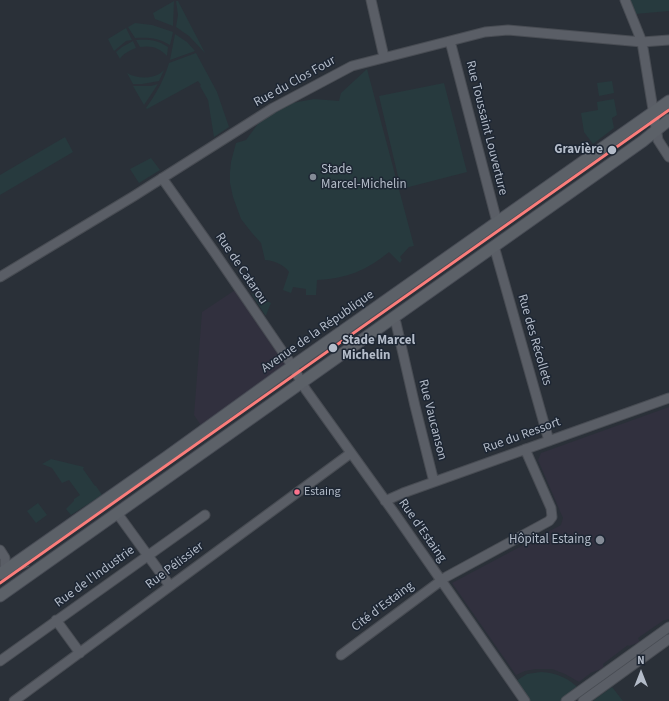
<!DOCTYPE html>
<meta charset="utf-8">
<style>
body{margin:0}
#map{position:relative;width:669px;height:701px;overflow:hidden;background:#2a3038;font-family:"Source Sans 3",sans-serif}
canvas{display:block}
.north{position:absolute;left:621px;top:653px;width:40px;height:40px;-webkit-text-stroke:3px #1d2633;paint-order:stroke;rotate:0deg;font-size:11px;font-weight:700;line-height:16px;text-align:center;color:#b4bcc9}
.north::after{content:'';display:block;margin:auto;width:14px;height:18px;background:#b4bcc9;clip-path:polygon(50% 0,100% 100%,50% 72%,0 100%)}
</style>
<div id="map">
<canvas width="669" height="701"></canvas>
<div class="north">N</div>
</div>
<script>
const g = document.querySelector('canvas').getContext('2d');
g.lineJoin = 'round';
function fillPath(path, color) { g.fillStyle = color; g.fill(path, 'evenodd'); }
function stroke(path, color, width, dash) { g.strokeStyle = color; g.lineWidth = width; g.lineCap = dash ? 'butt' : 'round'; g.setLineDash(dash || []); g.stroke(path); }
function label(font, color, halo, rows, align = 'center') {
  g.font = font + ' "Source Sans 3",sans-serif'; g.lineWidth = 3; g.setLineDash([]); g.textBaseline = 'middle'; g.strokeStyle = halo; g.fillStyle = color; for (const [text, x, y, turn = 0] of rows) {
    g.save(); g.translate(x, y); g.rotate((+turn || 0) * Math.PI / 180); g.textAlign = isNaN(turn) ? turn : align; if (halo) g.strokeText(text, 0, 0); g.fillText(text, 0, 0); g.restore();
  }
}
fillPath(new Path2D(`
 M238,288l52,76 -86,66 -10,-15 8,-103z
 M669,407v212l-4,1h-1l-26,18 2,4 -11,4 -1,-1 -25,19 1,4 -11,4h-1l-13,10 -14,-8 -13,-5h-16l-11,2 -9,4 -64,-92 109,-58 2,-7 -25,-58 3,-7z`), '#31303e');
fillPath(new Path2D(`
 M630,0h39v11l-34,3z
 M174,1l-1,25 -18,-7 -2,-6z
 M176,1h2l27,52 -16,-17 -13,-9 2,-12z
 M135,23l17,2 21,7 -3,13c-11,-7 -22,-8 -35,-7l-7,-11z
 M126,28l6,12 -6,1 -12,10 -6,-12z
 M175,34l12,8 8,9 -25,9z
 M136,40c12,-1 22,0 32,7l-1,9c-7,-8 -16,-11 -27,-9z
 M133,41l3,7c-5,2 -14,6 -16,11l-4,-7 6,-5z
 M196,53l21,39 12,35 -15,10 -6,-37 -8,-14 1,-1 -3,-4 -51,28 -1,-1c10,-14 18,-28 23,-45z
 M367,69l47,177 -5,1 -9,10 2,3 -2,3 -11,-11c-21,18 -44,27 -72,28l-1,15h-10v-6l-13,-2 -2,6 -8,-3 6,-18c-4,-7 -16,-12 -24,-12l-4,-17 -9,-10 -11,-14 -8,-22 -3,-14v-11l1,-10 5,-19 10,-3 14,-19 27,-17 27,-5 25,2 2,-8z
 M164,70l-5,11 -17,3h-9l-6,-11c10,6 28,7 37,-3z
 M612,81l2,12 -15,3 -2,-13z
 M444,83l23,89 -66,17 -22,-93z
 M158,84l-14,21 -11,-19h18z
 M614,99l3,16 -5,3 2,10 -21,16 -9,-12 -3,-19 17,-3 -1,-8z
 M65,137l8,15 -73,43v-20z
 M151,158l9,12 -21,13 -9,-14z
 M251,293l20,10 -5,12h-1z
 M51,459l33,8 -1,2 12,17h1l6,9 -31,20 -5,-6 8,-8v-2l6,-4 -11,-15 -7,3 -10,-15 -10,-4z
 M38,503l9,12 -11,8 -9,-12z
 M541,672c16,1 28,6 39,18l-16,11h-34l-14,-20 11,-7z
 M612,687l11,14h-30l1,-1z`), '#273a3e');
const minor = new Path2D(`
 M371,0l13,57
 M625,0l17,42 16,98 11,17
 M450,41l47,181
 M162,178l53,75 76,111 15,26 89,124 130,187
 M494,246l55,195
 M0,277l134,-81 139,-88 79,-42 133,-34 23,-2 134,12 27,-2
 M392,318l4,5 19,83 19,76
 M385,501l18,-8 266,-95
 M117,513l53,73
 M0,550l5,8v12
 M56,620l24,33
 M341,655l105,-78 103,-56 3,-4 -1,-9 -26,-59
 M0,661l205,-146
 M14,701l337,-248
 M566,701l103,-74
 M583,701l86,-62`);
const major = new Path2D(`
 M0,574l168,-118 115,-83 386,-272
 M0,596l643,-455 26,-21`);
stroke(minor, '#484c53', 11);
stroke(major, '#484c55', 13);
stroke(minor, '#5a5e66', 9);
stroke(major, '#5c6168', 11);
stroke(new Path2D(`
 M16,572l13,-6`), '#595d64', 1);
stroke(new Path2D(`
 M0,583l669,-473`), '#fb7d7b', 3);
for (const [x, y, r, color] of [
 [612,150,5,"#b4bcc9"],
 [313,177,4,"#848b96"],
 [333,348,5,"#b4bcc9"],
 [297,492,3.5,"#fc738d"],
 [600,540,5,"#848b96"]
]) { const dot = new Path2D(); dot.arc(x, y, r, 0, 2 * Math.PI); g.fillStyle = color; g.fill(dot); stroke(dot, '#1d2633', 1.5); }
label('12px', '#b4bcc9', '#1d2633', [
 ["Estaing",304,492]
], 'left');
label('13px', '#b4bcc9', '#1d2633', [
 ["Rue du Clos Four",295,82,-29],
 ["Rue Toussaint Louverture",486,128,76],
 ["Rue de Catarou",241,269,56],
 ["Avenue de la République",318,332,-35],
 ["Rue des Récollets",534,340,74],
 ["Rue Vaucanson",432,420,76],
 ["Rue du Ressort",522,436,-20],
 ["Rue d'Estaing",422,531,55],
 ["Rue Pélissier",175,566,-37],
 ["Rue de l'Industrie",95,577,-36],
 ["Cité d'Estaing",383,607,-37]
]);
label('bold 13px', '#b4bcc9', '#1d2633', [
 ["Gravière",603,150],
 ["Stade Marcel",342,341,"left"],
 ["Michelin",342,356,"left"]
], 'right');
label('13px', '#b4bcc9', '#1d2633', [
 ["Stade",321,170],
 ["Marcel-Michelin",321,185],
 ["Hôpital Estaing",591,540,"right"]
], 'left');
</script>
